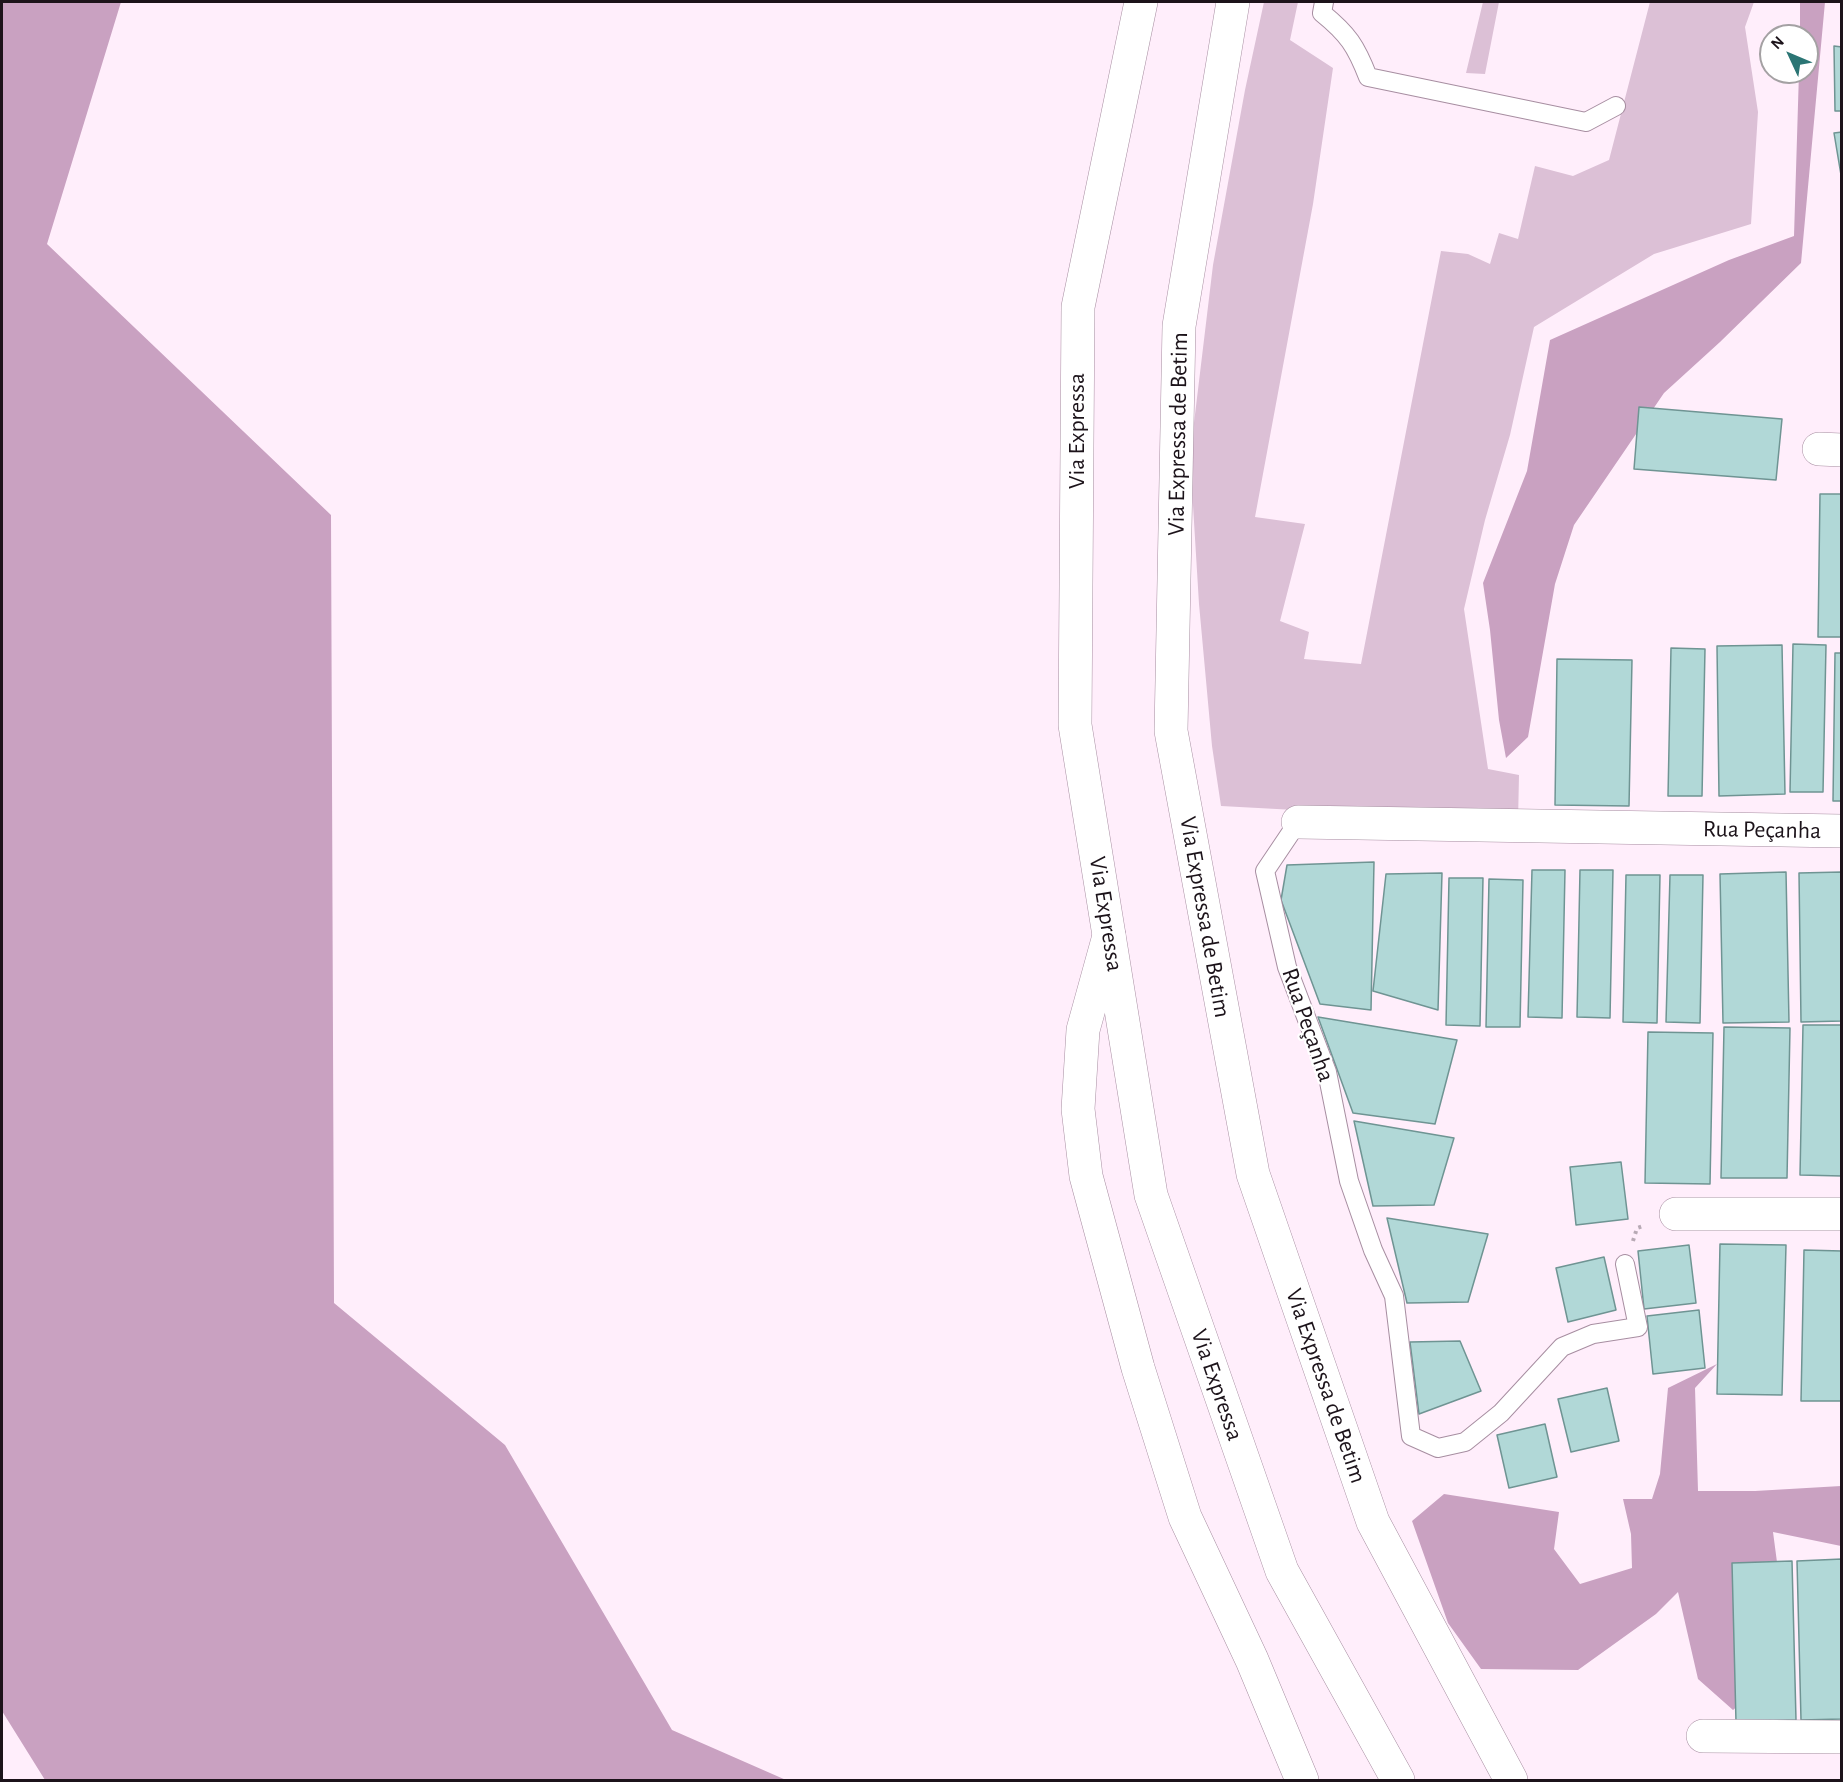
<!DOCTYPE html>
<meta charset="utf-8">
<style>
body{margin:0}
#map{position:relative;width:1843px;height:1782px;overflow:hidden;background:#ffeefb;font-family:"Alegreya Sans",sans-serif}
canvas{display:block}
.frame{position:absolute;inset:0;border:3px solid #1c131a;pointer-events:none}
.north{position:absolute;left:1759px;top:24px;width:60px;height:60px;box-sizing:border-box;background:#fff;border:2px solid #a4a1a3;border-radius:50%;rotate:314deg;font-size:16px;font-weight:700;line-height:24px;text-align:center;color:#1c131a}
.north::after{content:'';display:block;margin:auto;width:21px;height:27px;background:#2b7574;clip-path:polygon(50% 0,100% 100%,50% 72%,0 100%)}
</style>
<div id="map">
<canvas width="1843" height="1782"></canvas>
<div class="frame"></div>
<div class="north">N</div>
</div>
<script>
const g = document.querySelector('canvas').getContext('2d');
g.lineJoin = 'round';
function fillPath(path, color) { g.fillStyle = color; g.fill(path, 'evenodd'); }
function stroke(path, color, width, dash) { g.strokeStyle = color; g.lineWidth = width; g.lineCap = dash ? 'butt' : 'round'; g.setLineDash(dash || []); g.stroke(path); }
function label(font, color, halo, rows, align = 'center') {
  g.font = font + ' "Alegreya Sans",sans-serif'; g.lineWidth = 4.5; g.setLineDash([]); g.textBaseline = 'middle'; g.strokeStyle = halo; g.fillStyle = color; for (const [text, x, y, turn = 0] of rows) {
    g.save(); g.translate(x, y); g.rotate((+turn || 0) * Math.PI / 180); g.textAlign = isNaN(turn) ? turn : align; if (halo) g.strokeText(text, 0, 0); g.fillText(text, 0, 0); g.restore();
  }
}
fillPath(new Path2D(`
 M1264,2h34l-8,38 43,28 -20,136 -58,313 50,7 -25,97 29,11 -5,27 57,5 80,-413 27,3 22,10 9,-31 19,6 17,-73 38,10 36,-16 41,-158h104l-9,25 13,85 -7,112 -97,30 -120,73 -24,108 -25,85 -21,89 24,160 31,6 -1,47 -297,-16 -9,-60 -13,-142 -9,-148 23,-191 32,-175z
 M1483,2h16l-14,72 -19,-1z`), '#dcc0d6');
fillPath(new Path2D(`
 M2,2h119l-74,242 284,271 3,788 171,142 167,285 114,50h-741l-43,-69z
 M1800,2h25l-24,261 -81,79 -56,51 -90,132 -19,59 -27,153 -22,21 -7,-38 -9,-90 -7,-47 44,-112 23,-131 179,-80 65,-24 5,-164h8v-36h-7z
 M1717,1364l-22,24 3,103h57l86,-5v60l-68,-14 11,83 -24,72 -27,23 -35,-31 -20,-87 -22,22 -78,56 -97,-1 -33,-46 -36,-102 32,-27 115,18 -5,37 26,35 52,-16 -1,-34 -8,-35h29l8,-25 8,-86z`), '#c9a1c1');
const building = new Path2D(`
 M1834,46l8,1v64h-7z
 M1842,132v49l-8,-48z
 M1639,407l143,12 -6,61 -142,-11z
 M1820,494h22v143h-24z
 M1793,644l33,1 -3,147h-33z
 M1782,645l3,149 -66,2 -2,-150z
 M1671,648l34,1 -3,147h-34z
 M1835,653h7v148h-9z
 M1557,659l75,1 -3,146 -74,-1z
 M1374,862l-3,148 -51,-6 -39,-104 6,-35z
 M1532,870h33l-3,148 -34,-1z
 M1580,870h33l-3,148 -33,-1z
 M1786,872l3,150 -66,1 -3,-149z
 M1842,872v149l-41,1 -2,-149z
 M1442,873l-4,137 -65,-19 13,-117z
 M1626,875h34l-3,148 -34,-1z
 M1670,875h33l-3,148 -34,-1z
 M1449,878h34l-3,148 -34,-1z
 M1489,879l34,1 -3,147h-34z
 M1318,1017l139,23 -22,84 -82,-11z
 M1803,1025h39v151l-42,-1z
 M1724,1027l66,1 -3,150h-66z
 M1648,1032l65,1 -3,151 -65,-1z
 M1354,1121l100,17 -20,67 -61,1z
 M1621,1162l7,57 -52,6 -6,-58z
 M1387,1218l101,16 -20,68 -61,1z
 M1720,1244l66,1 -4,150 -65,-1z
 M1689,1245l7,58 -52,6 -6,-58z
 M1804,1250l38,1v150h-41z
 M1604,1257l12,53 -48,12 -12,-54z
 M1699,1310l6,58 -52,6 -6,-58z
 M1460,1341l21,50 -62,23 -9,-72z
 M1607,1388l12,53 -48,11 -13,-53z
 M1545,1424l12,53 -48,11 -12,-53z
 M1842,1559v160l-41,1 -4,-159z
 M1792,1561l4,159 -60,2 -4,-159z`);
fillPath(building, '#b1d8d7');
stroke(building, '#6f9493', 1.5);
const lane = new Path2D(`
 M1324,2l-2,11c26,21 34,33 46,64l218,45 30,-16
 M1298,822l-33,49 22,96 40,105 22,109 24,69 21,46 17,140 27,12 27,-6 36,-29 61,-66 31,-13 45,-7 -13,-63`);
const street = new Path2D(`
 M1819,449l23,1
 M1298,822l544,9
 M1109,936l-26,94 -5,79 8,67 52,192 47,149 67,143 50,120
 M1676,1214h166
 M1703,1736l139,1`);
const highway = new Path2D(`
 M1141,2l-63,305 -3,418 76,470 131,376 116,209
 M1233,2l-54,324 -8,405 82,443 120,348 138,258`);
stroke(lane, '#a78ea1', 20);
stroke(street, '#a78ea1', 34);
stroke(highway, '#a78ea1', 34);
stroke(new Path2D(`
 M1633,1241l4,-13 6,-2`), '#b8aab5', 4, [3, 4.5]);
stroke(lane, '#fff', 18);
stroke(street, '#fff', 33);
stroke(highway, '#fff', 33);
label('24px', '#1c131a', '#fff', [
 ["Via Expressa",1077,431,-90],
 ["Via Expressa de Betim",1178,434,-89],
 ["Rua Peçanha",1762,830,1],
 ["Via Expressa",1106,914,81],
 ["Via Expressa de Betim",1205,917,80],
 ["Rua Peçanha",1308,1025,71],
 ["Via Expressa",1217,1385,71],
 ["Via Expressa de Betim",1326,1386,71]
]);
</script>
